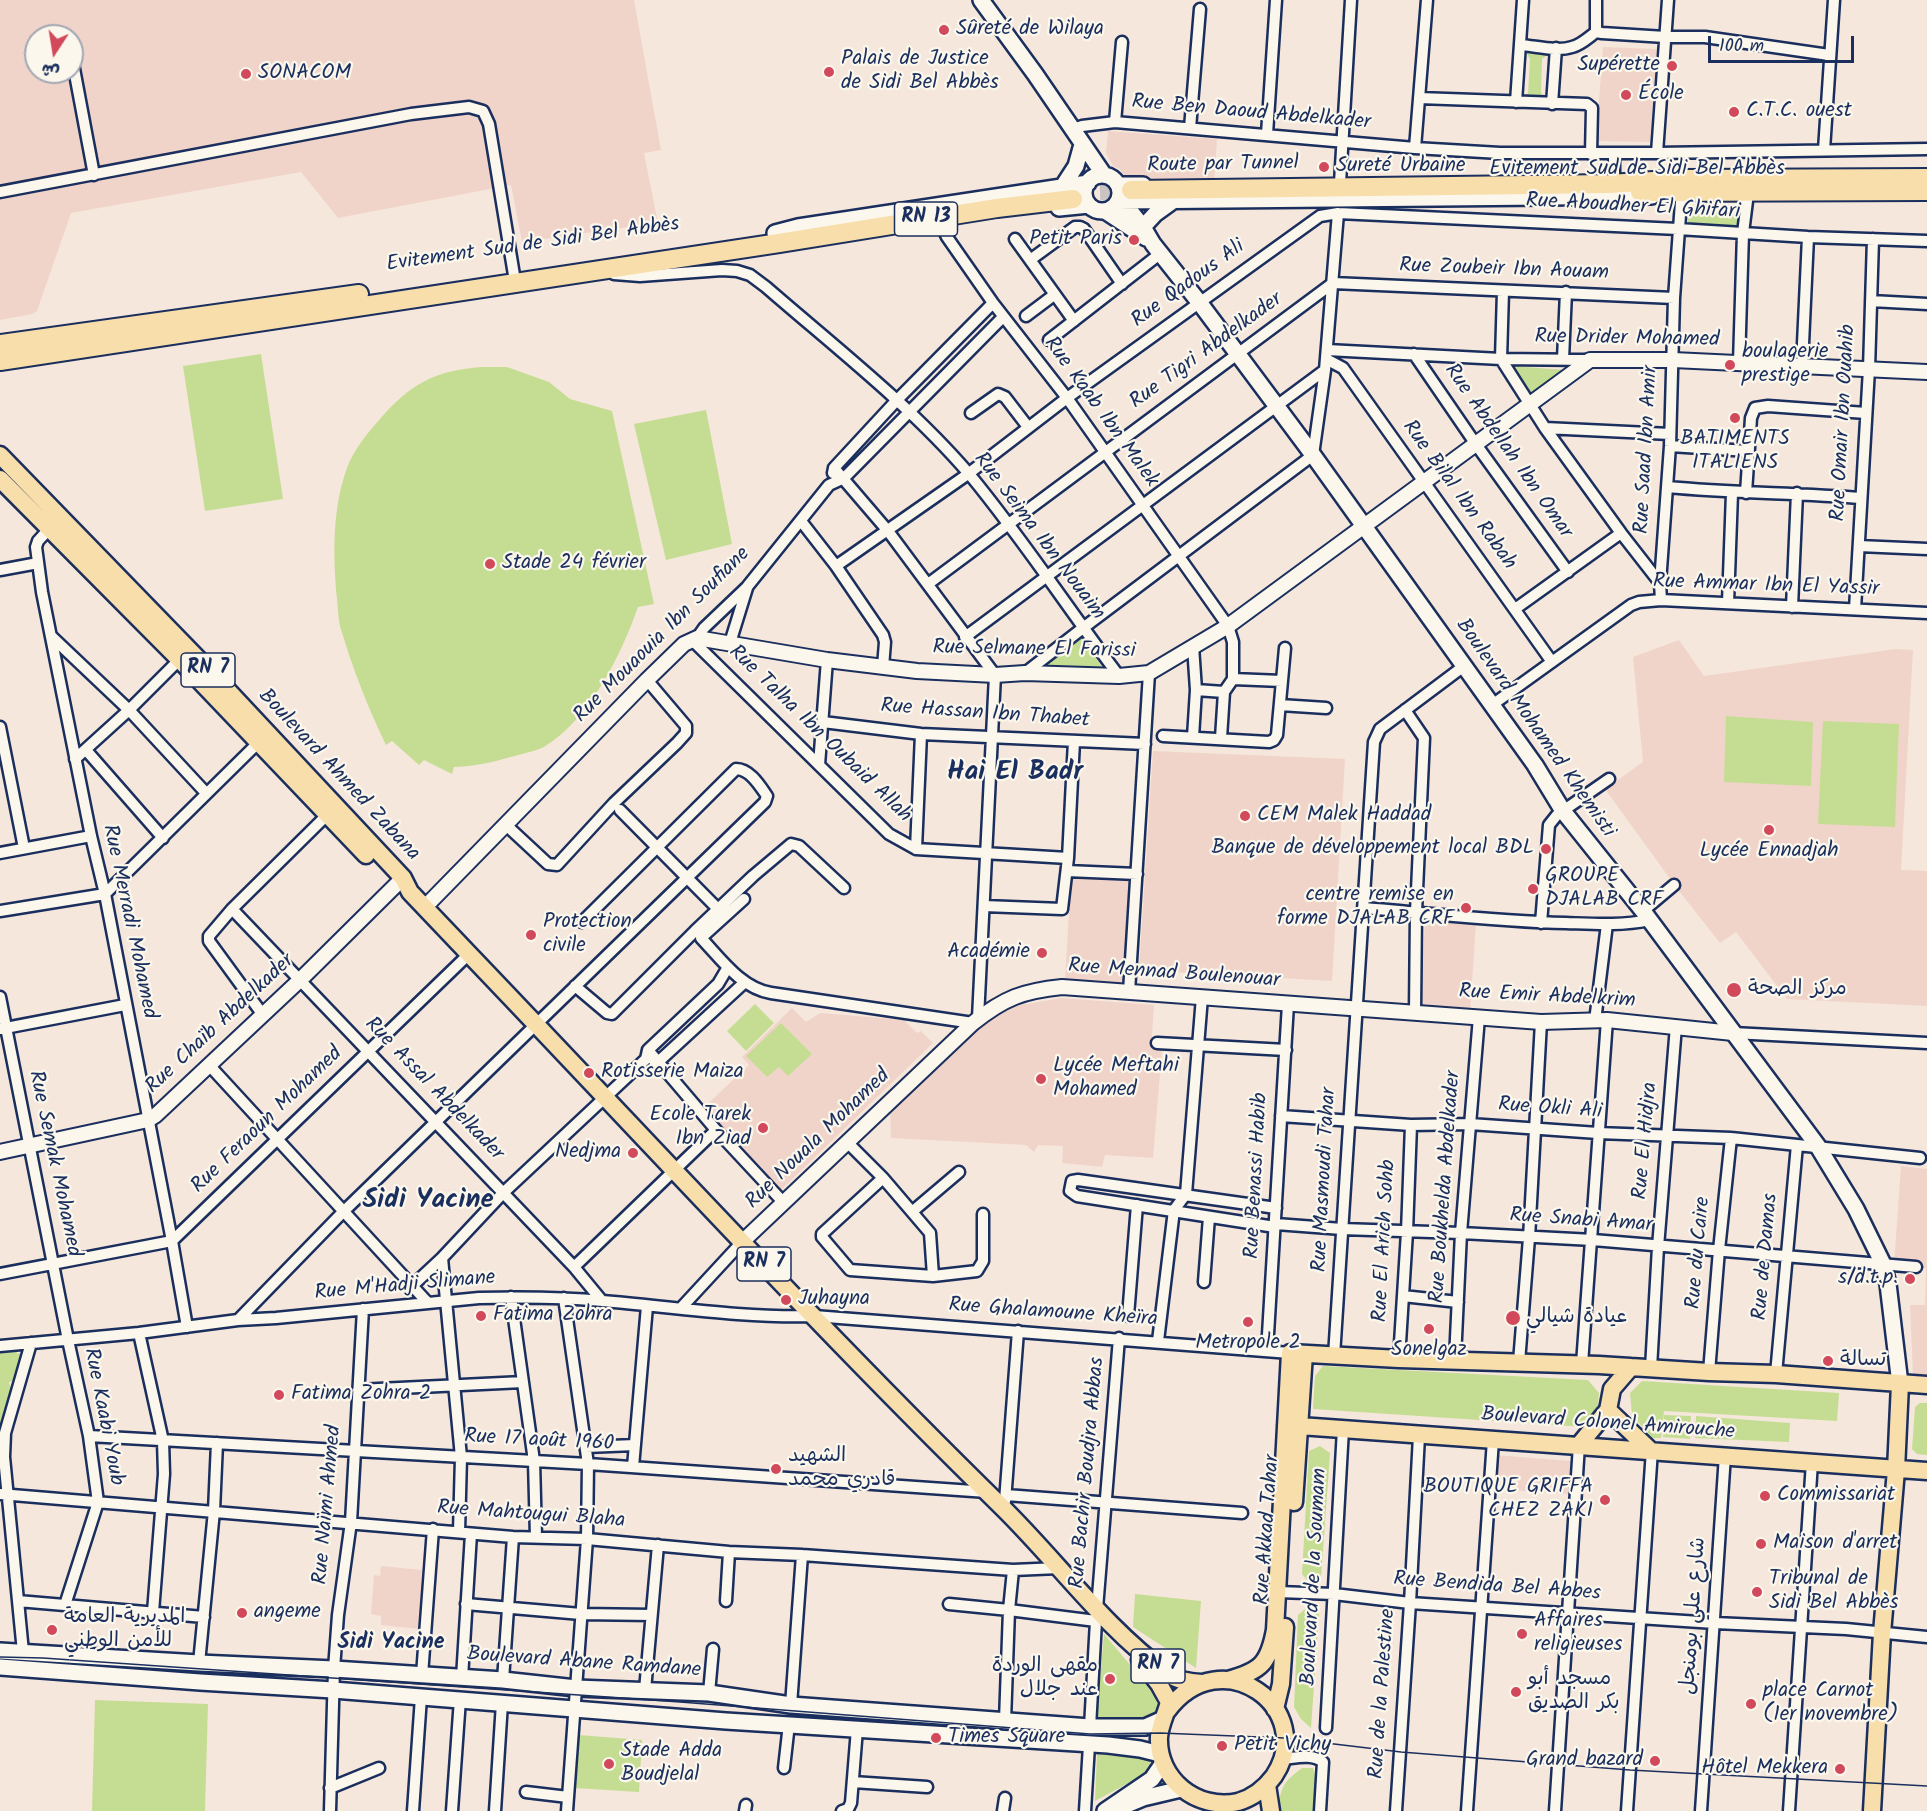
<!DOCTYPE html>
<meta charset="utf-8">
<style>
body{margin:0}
#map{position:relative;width:1927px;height:1811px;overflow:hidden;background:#f6e7dc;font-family:Kalam,"Playpen Sans Arabic",sans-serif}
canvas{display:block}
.north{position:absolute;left:24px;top:24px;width:60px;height:60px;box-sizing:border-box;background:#fbf7ec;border:2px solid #a1a7b3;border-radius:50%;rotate:192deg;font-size:16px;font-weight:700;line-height:24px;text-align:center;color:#1b2f5e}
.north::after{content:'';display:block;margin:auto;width:21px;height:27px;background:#d1495b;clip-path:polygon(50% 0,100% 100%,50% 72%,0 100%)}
.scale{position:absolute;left:1708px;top:36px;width:146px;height:27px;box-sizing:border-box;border:3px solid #1b2f5e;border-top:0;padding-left:8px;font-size:18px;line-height:21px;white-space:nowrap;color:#1b2f5e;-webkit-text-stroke:4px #fbf7ec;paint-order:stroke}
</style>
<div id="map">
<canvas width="1927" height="1811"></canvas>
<div class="north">ش</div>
<div class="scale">100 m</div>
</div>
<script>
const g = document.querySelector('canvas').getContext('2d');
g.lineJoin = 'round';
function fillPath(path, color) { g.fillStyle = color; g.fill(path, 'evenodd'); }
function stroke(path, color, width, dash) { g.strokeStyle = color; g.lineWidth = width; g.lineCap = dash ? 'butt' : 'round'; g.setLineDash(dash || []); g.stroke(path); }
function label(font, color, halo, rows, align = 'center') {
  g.font = font + ' Kalam,"Playpen Sans Arabic",sans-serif'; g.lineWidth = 4.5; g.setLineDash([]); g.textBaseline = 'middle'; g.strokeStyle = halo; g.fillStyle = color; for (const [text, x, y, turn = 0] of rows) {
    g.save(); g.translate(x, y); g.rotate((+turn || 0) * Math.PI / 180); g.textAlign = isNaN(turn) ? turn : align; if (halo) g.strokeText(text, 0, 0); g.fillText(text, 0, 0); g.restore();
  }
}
fillPath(new Path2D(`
 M0,0h634l27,150 -17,3 14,70 -136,19 -11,-57 -173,33 -37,-46 -230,41 -34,98 -5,3 -32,6zM36,36h36v36h-36z
 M1603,47l54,2 -7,93 -54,-1z
 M1108,131l109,8 -3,43 -87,-2 -7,-11 -7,-3 -7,-13z
 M1679,640l25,36 192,-27 17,1 -12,220 26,1v135l-140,-7 -51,-67 -16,11 -44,-56 -71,-98 38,-27 -10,-105z
 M1153,751l192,8 -13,222 -193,-11z
 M1071,878l61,3 -9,102 -58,-4z
 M1425,919l51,3 -6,91 -49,-4z
 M1061,998l93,7 -3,44h11l-9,109 -48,-3 -3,12 -40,-4 1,-17 -25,-1 -4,7 -8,-7 -135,-7 -1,-29 109,-100z
 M792,1008l14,14 14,-9 84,7 13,13 4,-2 12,12 -155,150 -77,-83 48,-45 -7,-8z
 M1901,1166l26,3v211h-6l-8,-5 -3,-70h15l1,-37 -32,-4z
 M1495,1455l76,6 -3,33 -74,-5z
 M381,1566l41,4 -3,59 -38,-4v-9l-10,-2 3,-39 6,1z`), '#f0d4c9');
fillPath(new Path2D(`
 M1524,49l27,3 -9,7 -1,34 5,8 -26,-2 8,-6 2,-34z
 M1688,206l51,1 -3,24 -48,-3z
 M261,354l22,145 -78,12 -22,-145z
 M1511,366l55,4 -37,25z
 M482,367h25l42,15 21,17 42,12 42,193 -16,3c-17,48 -48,112 -94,140 -6,3 -15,5 -22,7 -26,7 -41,12 -68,13l-2,7 -28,-14 -5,5 -27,-24 -6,4c-18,-37 -34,-78 -46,-119 -2,-9 -2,-18 -3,-27 -4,-43 -5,-90 10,-131 6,-17 21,-36 33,-49 30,-35 56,-49 102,-52z
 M706,410l26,134 -66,16 -32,-136z
 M1082,637l20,30 -58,-2z
 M1726,716l87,6 -2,64 -87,-4z
 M1823,721l76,3 -4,103 -77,-3z
 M755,1004l19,19 -28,28 -19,-20z
 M781,1023l31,31 -24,22 -9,-9 -12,10 -21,-21z
 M8,1348l9,2v4l6,-2 1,10 -4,8h-5l4,10 -10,2 1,4 6,7 -8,7 -2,22 -6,3v-75z
 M1323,1366l265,14 11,13 -2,22 -12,12 -272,-18 2,-33z
 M1642,1381l197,12 -2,28 -173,-10 -3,27h-9l-20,-23 -2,-22z
 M1920,1403h7v52l-10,-1 -5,-5 3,-42z
 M1664,1415l27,1 -1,23 -27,-2z
 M1696,1416l94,7 -1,19 -94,-4z
 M1320,1446l10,7 -9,125 -10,7 -9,-11 7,-123z
 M1135,1594l66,7 -5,67 -63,-41z
 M1310,1605l9,9 -8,114 -10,-9 -7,-12 4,-92z
 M1104,1634l50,59 6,19 -4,8 -60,5z
 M95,1700l113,4 -3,107h-113z
 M579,1735l63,5 -3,52 -65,-4z
 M1097,1754l51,5 4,8 -5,6 -52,28z
 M1302,1768h11l4,13 -2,30h-37c3,-24 4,-28 24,-43z`), '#c5dd93');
stroke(new Path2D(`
 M1073,192l58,-2`), '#cac2c3', 18, [18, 9]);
const minor = new Path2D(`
 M1596,0v32l6,1 63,4h40l124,18
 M1520,45c16,1 37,7 52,2 9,-2 17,-10 24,-15
 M72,58l22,117
 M1419,98l168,6 5,4 -1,46
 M1516,102l7,-102
 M1552,104l4,-56
 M1115,122l7,-80
 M1190,128l10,-119
 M1073,129l9,-3 33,-4 300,26 85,5h157l270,-4
 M1267,134l9,-134
 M1415,148l12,-148
 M1824,150l10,-150
 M1657,153l11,-153
 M1614,177v-24
 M1340,183l11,-183
 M0,192l411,-78 58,-7 14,4 6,13 26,157
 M941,224l6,13 46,66 74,95 161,228 5,16v37l49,2
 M1015,239l59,82
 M1030,260l45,-33h5l4,2 38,55
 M614,274l26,2 82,-6 15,1 13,4 16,12c69,60 145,119 204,188 53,64 99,135 149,201
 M1503,291l-2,68 44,69 76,105 39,50
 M1871,301l56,3
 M1026,316l28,-21
 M1049,340l112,-87
 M1327,350l174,9 89,1
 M1414,354l61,89 93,129
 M1326,359l17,9 209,294
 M1563,359l3,-67
 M1739,363l4,-130 5,-40
 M1802,365l6,-128
 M971,413l27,-19 7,3 23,30
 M1545,428l125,6
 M1670,446l78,5
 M834,468l54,63 107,144 -17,343
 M833,473l1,-5 62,-67 97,-98
 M1667,487c65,6 129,6 194,11
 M1746,493l5,-75 4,-10 13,-2 98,7
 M801,521l35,45 47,69 2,7 -2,25
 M49,529l-11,12 -2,6 6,45 49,244 14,58 67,347 15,86
 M1859,546l68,3
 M836,566l132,-92 99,-76 253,-182 18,-3 340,16 130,8 119,4
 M0,570l38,-7
 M928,584l405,-301 341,15
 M1661,600l-1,-17 10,-137 4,-148 8,-110
 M1728,603l4,-110
 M1792,607l5,-114
 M1515,609l106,-76
 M1855,609l14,-240 4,-130
 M51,636l78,74 77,83
 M965,637l360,-267
 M697,638l7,-10 43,-41 82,-102 15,-7 159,-161
 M692,640l197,194 27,15 152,9
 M730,643l17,-55
 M1193,646l3,44 -3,47
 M1025,673l58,-45 230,-173 12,-85 13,-157
 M1196,690l28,2
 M1280,705l46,3
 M1492,705l139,-100 8,-3 22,-2 266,13
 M1405,710l19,28 -8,174 -1,100
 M823,722l98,12 224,10
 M0,727l24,121
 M1163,736l106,6 5,-2 3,-5 8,-87
 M1221,738l3,-46 9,-13
 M86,750l77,88
 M75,759l54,-49 55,-55
 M819,765l8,-105
 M620,810l98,99
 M505,824l43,40 9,1 57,-62 63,-60 9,-10v-7l-39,-46
 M916,849l5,-115
 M0,853l91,-17
 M1067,871l70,3
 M744,899l-43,39c20,21 40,50 70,55l202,30
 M984,906l78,3 6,-51 6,-117
 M1363,908c67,5 135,14 203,15 28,1 55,3 83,-3
 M232,909l342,358 28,34
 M0,911l105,-17 157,-155
 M1643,911l31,-26
 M1541,923l8,-98 8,-10 52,-36
 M575,986l32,27 5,1 83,-83 58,-55 38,-32 8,2 45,42
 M1129,992l20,-319
 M0,997l68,343 21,96 9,66 -33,103
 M263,1015l-54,-74v-5l23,-27 95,-94
 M1595,1021l12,-97
 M0,1029l125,-24
 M1733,1033l194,10
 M1157,1043l129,7
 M648,1050l68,80 68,73
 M654,1061l4,1 87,-80
 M209,1065l219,238
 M1281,1116l130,9 59,-1 128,9 133,5 189,20
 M847,1142l36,36 47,55 3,43
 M883,1178l-61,56v3l28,33 83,6 44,-5 6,-10v-47
 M913,1211l46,-39
 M1276,1224l66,5 119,4 132,7 323,27
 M1275,1227l-198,-31 -7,-5 2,-10 6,-1 198,28
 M442,1258l19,199 -2,75
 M574,1267l142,-137
 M0,1274l172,-33 297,-287
 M1204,1282l5,-65
 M412,1286l30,-28 61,-65 143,-134 2,-9 70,-66 10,-17
 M1403,1296l55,6
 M511,1297l23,164 2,76
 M564,1298l24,166 -1,75 -20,272
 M681,1308l61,-66
 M1128,1316l9,-111
 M238,1320l105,-108 422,-410 2,-6c-7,-10 -17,-27 -31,-27l-154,153
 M139,1333l24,108 1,33 -11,138
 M1158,1341l16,-131 12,-16 16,-197
 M0,1346l139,-13 99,-13 38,-2 203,-20c41,-1 82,-1 124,3 70,6 140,17 211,15l476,37
 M1267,1351l21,-347
 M1334,1356l40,-614 6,-13 84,-63
 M1399,1359l8,-127 4,-107
 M1455,1359l6,-126 18,-216
 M1519,1362l10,-124 12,-216
 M1582,1364l25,-344
 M1651,1368l7,-121 18,-221
 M1709,1372l10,-122 12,-112
 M1776,1374l21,-229
 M358,1390l165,-8
 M89,1436l499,28 399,28
 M586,1447l49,-2
 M633,1467l14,-161
 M0,1494l513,43 74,2 142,13 73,3 211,15 46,-2
 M1006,1495l236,18
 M1005,1501l13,-170
 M1278,1592l56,2 76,9 305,20 131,6 81,8
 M18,1601l186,16
 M726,1601l3,-49
 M466,1604l115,10 70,1
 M949,1604l60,6 87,11
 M23,1652l-19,-195 1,-24 26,-90
 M199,1663l15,-152 3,-68
 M422,1675l11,-146
 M462,1678l9,-144
 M503,1680l10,-143
 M645,1690l13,-145
 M709,1693l4,-44
 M791,1705l11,-150
 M1005,1721l4,-111 4,-40
 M1090,1727l6,-106 23,-283
 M1326,1728l17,-299
 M1282,1759c13,-1 30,-6 41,3l-3,49
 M784,1768l5,-44
 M853,1782l74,5
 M330,1788l49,-20
 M526,1792l42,5
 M330,1811l4,-142 4,-54 13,-93 12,-213
 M413,1811l8,-114
 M452,1811l8,-112
 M495,1811l7,-108
 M745,1811l1,-6
 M842,1811l6,-2 3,-6 6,-74
 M1003,1811l2,-13
 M1085,1811l4,-66
 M1396,1811l14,-208 9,-167
 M1467,1811l26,-371
 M1555,1811l24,-366
 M1627,1811l25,-361
 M1701,1811l24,-356
 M1789,1811l23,-349`);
const tertiary = new Path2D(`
 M425,907l222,-227 37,-36 13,-6 130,22 90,11 78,4 30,-2 94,3 30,-3 79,-47 362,-266h83l254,12
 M0,1152l148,-32 8,-5 145,-136 102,-101
 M742,1242l231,-219c31,-25 50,-32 89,-36l479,35 66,-2 126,13`);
const secondary = new Path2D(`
 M981,0l54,74 69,101
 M1084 193a18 18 0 1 1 36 0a18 18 0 1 1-36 0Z
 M1118,185h25
 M1063,186l13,-20 5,-18
 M1118,201l534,-5
 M1118,202l13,10 12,15 10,17 46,58 114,153 222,310 28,46 80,100 174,234 39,64 27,55 5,20 12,100
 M1059,208l30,-3
 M1105,211l41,27
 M1143,227l12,-13 18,-13
 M775,233l23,-6 290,-44
 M0,1651l199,12 135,6 169,11 73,8 133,5 82,12 299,22h55l18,-8
 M0,1667l200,15 133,8 393,31 382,24 32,4 20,5
 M1124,1806l19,-8 38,-9
 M1105,1811l47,-32 11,-16`);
const primary = new Path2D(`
 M0,455l203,209 200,214 7,14 59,62c177,185 350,374 533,553 56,55 102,120 165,166 11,8 22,9 35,10
 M0,479l179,180 187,196
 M1608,1410l42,40
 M1286,1425l641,46
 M1579,1445l29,-35 4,-21 19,-22
 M1294,1502l10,-148
 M1140,1660l19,24 10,18c-3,12 -9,23 -10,35 -2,42 38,74 79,65 14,-4 27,-14 36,-26 44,-66 -52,-139 -107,-65
 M1228,1680c33,-9 41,-17 47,-50l15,-277 109,6 200,6 110,7 67,2 151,11
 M1275,1709l6,-25 4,-57
 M1267,1785l4,26
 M1872,1811l10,-178 14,-163 4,-86`);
const trunk = new Path2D(`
 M1131,190l479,-6 72,-5 245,-1
 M1640,192l287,-1
 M0,344l359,-50
 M0,361l779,-118 218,-35 76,-9`);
stroke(minor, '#1b2f5e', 15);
stroke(tertiary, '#1b2f5e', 18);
stroke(secondary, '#1b2f5e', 20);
stroke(primary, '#1b2f5e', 21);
stroke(trunk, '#1b2f5e', 22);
stroke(minor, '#fbf7ec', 10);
stroke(tertiary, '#fbf7ec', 14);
stroke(secondary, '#fbf7ec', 15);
stroke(primary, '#f8deab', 16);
stroke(trunk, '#f8deab', 18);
stroke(new Path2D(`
 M0,1657l43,1 637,44 410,32 70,-1 124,5 117,14 229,18 297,16`), '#1b2f5e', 1.5);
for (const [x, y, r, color] of [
 [944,30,6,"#d1495b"],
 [1672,66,6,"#d1495b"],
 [829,72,6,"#d1495b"],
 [246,74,6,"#d1495b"],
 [1626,95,6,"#d1495b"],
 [1734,112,6,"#d1495b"],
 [1324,167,6,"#d1495b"],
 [1134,240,6,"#d1495b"],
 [1730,365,6,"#d1495b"],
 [1735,418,6,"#d1495b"],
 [490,564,6,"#d1495b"],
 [1245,816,6,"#d1495b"],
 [1769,830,6,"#d1495b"],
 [1546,849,6,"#d1495b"],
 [1533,889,6,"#d1495b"],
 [1466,908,6,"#d1495b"],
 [531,935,6,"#d1495b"],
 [1042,953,6,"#d1495b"],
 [1734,990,8,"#d1495b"],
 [589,1073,6,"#d1495b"],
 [1041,1079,6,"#d1495b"],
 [763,1128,6,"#d1495b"],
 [633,1153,6,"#d1495b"],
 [1910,1279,6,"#d1495b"],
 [786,1300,6,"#d1495b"],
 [481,1316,6,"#d1495b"],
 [1513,1318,8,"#d1495b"],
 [1248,1322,6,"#d1495b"],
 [1429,1329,6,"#d1495b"],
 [1828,1361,6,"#d1495b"],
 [279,1395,6,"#d1495b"],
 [776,1469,6,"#d1495b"],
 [1765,1496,6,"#d1495b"],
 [1605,1500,6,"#d1495b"],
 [1761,1544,6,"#d1495b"],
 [1757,1592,6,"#d1495b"],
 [242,1613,6,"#d1495b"],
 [52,1630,6,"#d1495b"],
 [1522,1634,6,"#d1495b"],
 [1110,1679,6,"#d1495b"],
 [1516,1692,6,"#d1495b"],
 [1751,1704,6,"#d1495b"],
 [936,1738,6,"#d1495b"],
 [1222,1746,6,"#d1495b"],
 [1655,1761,6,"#d1495b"],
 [609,1764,6,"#d1495b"],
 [1840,1769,6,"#d1495b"]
]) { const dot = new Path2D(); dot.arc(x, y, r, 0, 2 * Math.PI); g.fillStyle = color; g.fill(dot); stroke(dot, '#fbf7ec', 2); }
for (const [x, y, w] of [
 [926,219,63],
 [208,670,54],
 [764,1264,54],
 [1158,1666,54]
]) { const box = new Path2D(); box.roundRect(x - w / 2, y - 17, w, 34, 4.5); g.fillStyle = '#fbf7ec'; g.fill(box); stroke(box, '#1b2f5e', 1.5); }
label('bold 20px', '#1b2f5e', null, [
 ["RN 13",926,219],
 ["RN 7",208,670],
 ["RN 7",764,1264],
 ["RN 7",1158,1666]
]);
label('21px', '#1b2f5e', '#fbf7ec', [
 ["Sûreté de Wilaya",956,30],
 ["Palais de Justice",841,60],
 ["de Sidi Bel Abbès",841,84],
 ["Supérette",1660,66,"right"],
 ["SONACOM",258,74],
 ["École",1638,95],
 ["C.T.C. ouest",1746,112],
 ["Sureté Urbaine",1336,167],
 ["Petit Paris",1122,240,"right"],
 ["boulagerie",1742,353],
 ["prestige",1742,377],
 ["BATIMENTS",1735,440,"center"],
 ["ITALIENS",1735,464,"center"],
 ["Stade 24 février",502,564],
 ["CEM Malek Haddad",1257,816],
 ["Banque de développement local BDL",1534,849,"right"],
 ["Lycée Ennadjah",1769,852,"center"],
 ["GROUPE",1545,877],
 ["DJALAB CRF",1545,901],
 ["centre remise en",1454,896,"right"],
 ["forme DJALAB CRF",1454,920,"right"],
 ["Protection",543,923],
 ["civile",543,947],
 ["Académie",1030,953,"right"],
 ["مركز الصحة",1748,990],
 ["Lycée Meftahi",1053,1067],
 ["Mohamed",1053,1091],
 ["Rotisserie Maiza",601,1073],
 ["Ecole Tarek",751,1116,"right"],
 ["Ibn Ziad",751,1140,"right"],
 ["Nedjma",621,1153,"right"],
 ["s/d.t.p.",1898,1279,"right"],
 ["Juhayna",798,1300],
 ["Fatima Zohra",493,1316],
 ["عيادة شيالي",1526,1318],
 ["Metropole 2",1248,1344,"center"],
 ["Sonelgaz",1429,1351,"center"],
 ["تسالة",1840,1361],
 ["Fatima Zohra 2",291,1395],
 ["الشهيد",788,1457],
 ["قادري محمد",788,1481],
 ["BOUTIQUE GRIFFA",1593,1488,"right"],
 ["CHEZ ZAKI",1593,1512,"right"],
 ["Commissariat",1777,1496],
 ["Maison d'arret",1773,1544],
 ["Tribunal de",1769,1580],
 ["Sidi Bel Abbès",1769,1604],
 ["angeme",254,1613],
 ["المديرية العامة",64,1618],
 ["للأمن الوطني",64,1642],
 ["Affaires",1534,1622],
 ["religieuses",1534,1646],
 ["مقهى الوردة",1098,1667,"right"],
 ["عند جلال",1098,1691,"right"],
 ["مسجد أبو",1528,1680],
 ["بكر الصديق",1528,1704],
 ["place Carnot",1763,1692],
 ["(1er novembre)",1763,1716],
 ["Times Square",948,1738],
 ["Petit Vichy",1234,1746],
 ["Stade Adda",621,1752],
 ["Boudjelal",621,1776],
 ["Grand bazard",1643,1761,"right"],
 ["Hôtel Mekkera",1828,1769,"right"]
], 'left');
label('21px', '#1b2f5e', '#fbf7ec', [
 ["Rue Ben Daoud Abdelkader",1251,114,5],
 ["Route par Tunnel",1223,166,-1],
 ["Evitement Sud de Sidi Bel Abbès",1637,170],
 ["Rue Aboudher El Ghifari",1633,208,3],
 ["Evitement Sud de Sidi Bel Abbès",533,246,-8],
 ["Rue Zoubeir Ibn Aouam",1504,271,2],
 ["Rue Qadous Ali",1189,285,-36],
 ["Rue Drider Mohamed",1627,340,1],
 ["Rue Tigri Abdelkader",1207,352,-36],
 ["Rue Kaab Ibn Malek",1100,413,54],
 ["Rue Omair Ibn Ouahib",1845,423,-87],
 ["Rue Saad Ibn Amir",1648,450,-87],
 ["Rue Abdellah Ibn Omar",1507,452,55],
 ["Rue Bilal Ibn Rabah",1458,496,54],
 ["Rue Seima Ibn Nouaim",1038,537,53],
 ["Rue Ammar Ibn El Yassir",1766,587,2],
 ["Rue Mouaouia Ibn Soufiane",663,636,-45],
 ["Rue Selmane El Farissi",1034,651,1],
 ["Rue Hassan Ibn Thabet",985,715,4],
 ["Boulevard Mohamed Khemisti",1534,729,55],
 ["Rue Talha Ibn Oubaid Allah",819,735,44],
 ["Boulevard Ahmed Zabana",338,776,47],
 ["Rue Merradi Mohamed",128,922,78],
 ["Rue Mennad Boulenouar",1174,975,4],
 ["Rue Emir Abdelkrim",1547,998,3],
 ["Rue Chaïb Abdelkader",221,1025,-43],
 ["Rue Assal Abdelkader",433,1090,46],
 ["Rue Okli Ali",1550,1110,4],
 ["Rue Feraoun Mohamed",268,1121,-44],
 ["Rue Nouala Mohamed",819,1140,-44],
 ["Rue El Hidjra",1647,1141,-85],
 ["Rue Semak Mohamed",53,1164,78],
 ["Rue Benassi Habib",1258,1176,-87],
 ["Rue Masmoudi Tahar",1326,1180,-87],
 ["Rue Boukhelda Abdelkader",1447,1187,-86],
 ["Rue Snabi Amar",1581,1222,4],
 ["Rue El Arich Sohb",1386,1241,-87],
 ["Rue du Caire",1700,1253,-85],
 ["Rue de Damas",1767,1257,-85],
 ["Rue M'Hadji Slimane",405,1287,-5],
 ["Rue Ghalamoune Kheïra",1053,1314,4],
 ["Rue Kaabi Youb",102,1417,79],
 ["Boulevard Colonel Amirouche",1608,1425,4],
 ["Rue 17 août 1960",539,1442,3],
 ["Rue Bachir Boudjra Abbas",1089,1473,-85],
 ["Rue Naïmi Ahmed",329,1505,-85],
 ["Rue Mahtougui Blaha",531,1516,4],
 ["Rue Akkad Tahar",1269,1530,-86],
 ["Boulevard de la Soumam",1316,1577,-87],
 ["Rue Bendida Bel Abbes",1497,1588,4],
 ["شارع علي بومنجل",1695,1616,-86],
 ["Boulevard Abane Ramdane",584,1664,4],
 ["Rue de la Palestine",1384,1694,-86]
]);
label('bold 22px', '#1b2f5e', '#fbf7ec', [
 ["Sidi Yacine",391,1644]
]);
label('bold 27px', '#1b2f5e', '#fbf7ec', [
 ["Hai El Badr",1015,774],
 ["Sidi Yacine",428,1202]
]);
</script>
